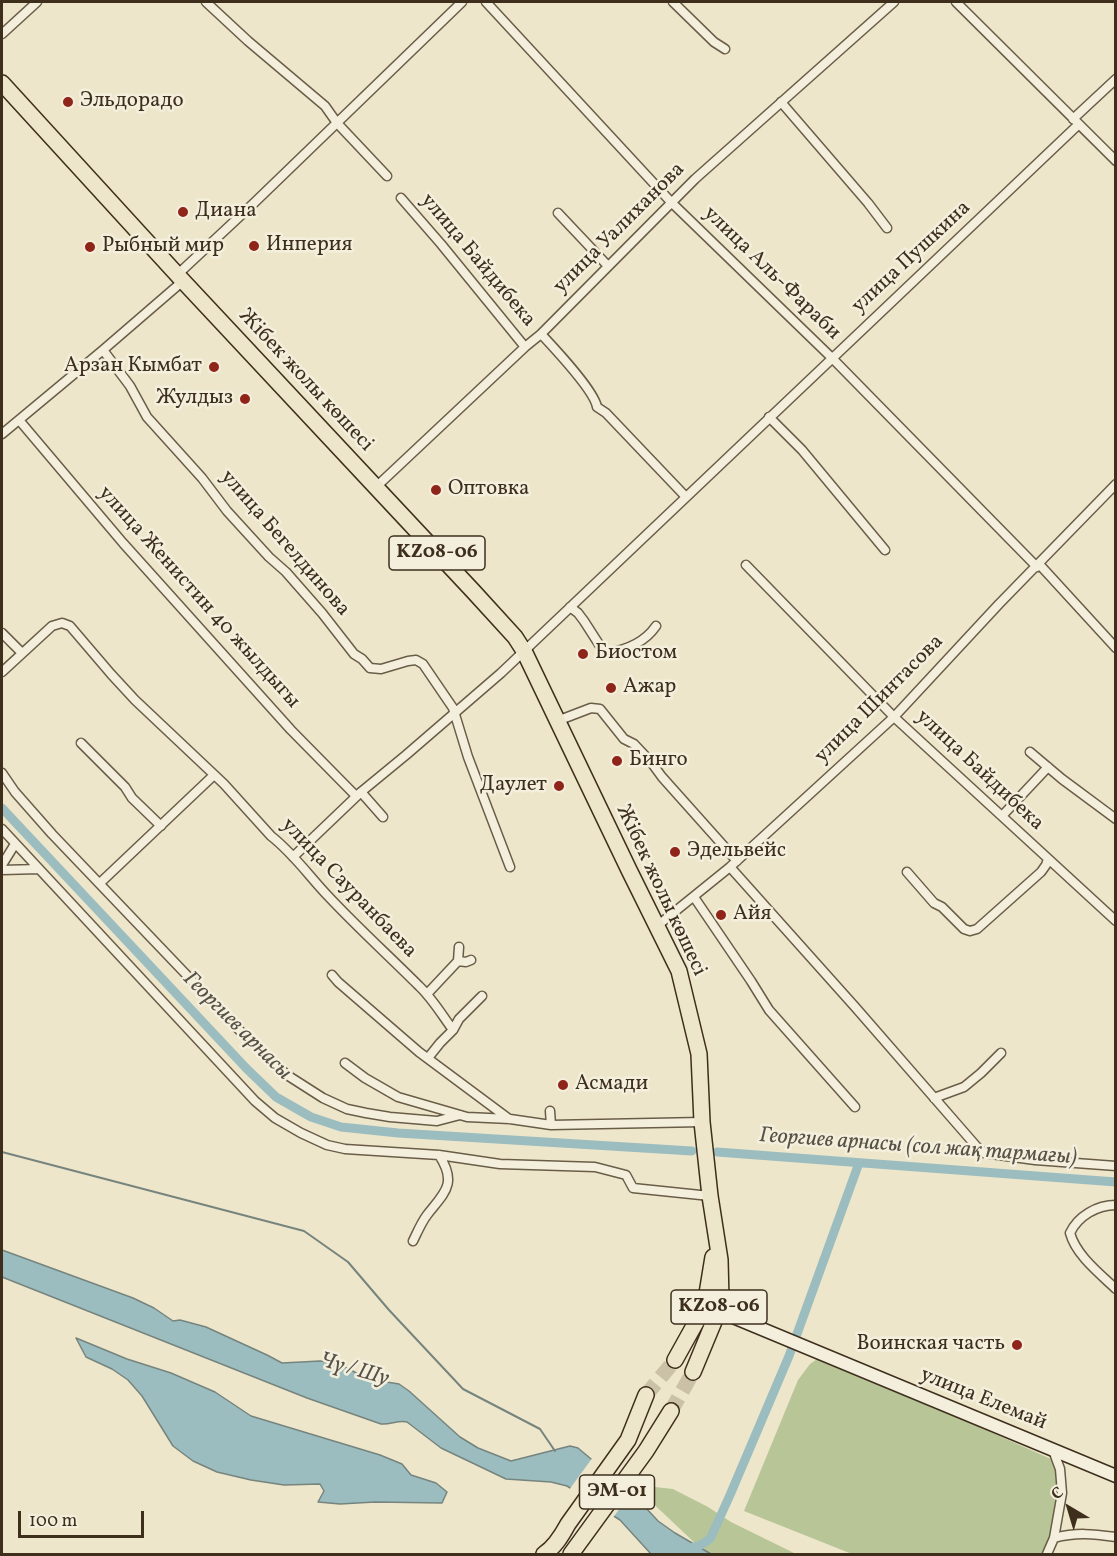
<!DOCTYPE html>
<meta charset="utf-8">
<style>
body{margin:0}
#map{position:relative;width:1117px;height:1556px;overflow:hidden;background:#eee6ca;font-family:Vollkorn,serif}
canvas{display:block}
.frame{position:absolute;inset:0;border:3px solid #3e2f1d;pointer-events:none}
.north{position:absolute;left:1039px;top:1478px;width:60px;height:60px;-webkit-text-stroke:4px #f4efdd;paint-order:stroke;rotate:322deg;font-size:16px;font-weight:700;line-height:24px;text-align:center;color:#3e2f1d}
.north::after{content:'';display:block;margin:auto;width:21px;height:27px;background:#3e2f1d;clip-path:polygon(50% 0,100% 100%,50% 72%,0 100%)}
.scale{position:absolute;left:18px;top:1511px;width:126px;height:27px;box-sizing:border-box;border:3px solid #3e2f1d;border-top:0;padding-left:8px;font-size:18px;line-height:21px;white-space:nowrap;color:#3e2f1d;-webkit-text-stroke:4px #f4efdd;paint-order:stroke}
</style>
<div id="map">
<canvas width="1117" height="1556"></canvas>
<div class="frame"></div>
<div class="north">С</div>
<div class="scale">100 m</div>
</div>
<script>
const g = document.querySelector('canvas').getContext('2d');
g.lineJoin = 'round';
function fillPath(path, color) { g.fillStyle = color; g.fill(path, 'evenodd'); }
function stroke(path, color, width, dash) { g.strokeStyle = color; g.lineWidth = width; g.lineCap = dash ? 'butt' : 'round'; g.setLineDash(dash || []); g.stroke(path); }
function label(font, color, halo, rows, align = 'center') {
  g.font = font + ' Vollkorn,serif'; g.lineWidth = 5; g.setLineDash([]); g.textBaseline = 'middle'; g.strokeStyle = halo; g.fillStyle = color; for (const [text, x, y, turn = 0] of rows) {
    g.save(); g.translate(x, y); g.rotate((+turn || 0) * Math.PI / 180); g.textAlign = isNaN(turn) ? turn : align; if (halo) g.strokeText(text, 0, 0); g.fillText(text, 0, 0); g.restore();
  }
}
fillPath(new Path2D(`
 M817,1359l142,59 92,41 7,10 -1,41 -4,26 -12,18h-189l-108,-43 54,-131 12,-16z
 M646,1486l27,3 35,18 23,15 65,32h-85l-13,-8 -55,-52z`), '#b8c597');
const water = new Path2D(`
 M2,1250l131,48 21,10 19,13 7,-1 26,7 61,28 15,8 38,-2 17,2 31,16 31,5 10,7 51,46 18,11 33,13 59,-15 8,2 56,47 24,26 17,12 36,21h-60l-31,-34 -53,-34 -16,-4 -45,-3 -65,-31 -34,-26c-9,-2 -17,3 -26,2l-74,-26 -305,-121z
 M76,1338l51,21 44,14 44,19 36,24 129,39 22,9 9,11 25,8 11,9 -5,11 -67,-1 -35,2 -22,-2 6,-11 -4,-7 -36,1 -33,-5 -34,-8 -24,-11 -20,-15 -31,-50 -14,-16 -16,-11 -26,-12z`);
fillPath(water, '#9cbdbf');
stroke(water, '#76847e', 1.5);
fillPath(new Path2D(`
 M593,1457l40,33 -21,29 -43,-29z`), '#eee6ca');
stroke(new Path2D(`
 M2,1152l302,79 44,31 41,48 74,79 77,40 15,22`), '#76847e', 2);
stroke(new Path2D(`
 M2,808l244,260 30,29 35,20 30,10 57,6 294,18
 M717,1152l399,30
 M664,1554l35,-8 11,-7 20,-44 59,-139 70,-193`), '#9cbdbf', 9);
stroke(new Path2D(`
 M646,1395l29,-35
 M671,1411l22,-39`), '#cbc1a7', 15, [15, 8]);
const street = new Path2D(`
 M206,2l42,39 77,65 12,17 50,53
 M486,2l185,200 161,156 205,209
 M673,2l41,40 11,7
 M956,2l160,159
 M2,34l35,-32
 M781,102l87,101 19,25
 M1073,119l43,-40
 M401,198l40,46 84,103
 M558,213l50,53
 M177,275l77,-72 208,-201
 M541,334c13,14 53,56 56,73l9,6 80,84
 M103,350l27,36 17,31 55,61 25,33 42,46 17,15 36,41 32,41 8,5 8,9 11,1 27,-8 8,-1 7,4 30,44 15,49 42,110
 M769,417l33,33 83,100
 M19,420l104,123 168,187 65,66
 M2,434l101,-84 80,-69
 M376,487l149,-140 16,-13 154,-155 199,-177
 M1039,564l77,84
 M746,565l148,152 222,204
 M570,607l8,6 6,8 18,28 5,4c19,-3 38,-11 49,-27
 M2,633l20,20
 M2,672l50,-46 10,-3 8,3 41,48 24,26 89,84 47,52c22,17 38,40 57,60 29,31 61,60 91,90 13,12 23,29 34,44
 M557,721l34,-13 9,1 24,30 10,5 17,18 11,15 75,84
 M81,743l44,44 7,11 29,28
 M1030,752l32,27 54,40
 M2,773l13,19 37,42 191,200 44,41 36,23 24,11 19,4 24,4 47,4 23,-6
 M361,792l22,25
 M1002,816l46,-49
 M2,829l253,272 20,17 26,15 26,12 18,4 94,6 61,9 95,3 31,8 7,13 77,8
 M293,857l68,-65 45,-37 95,-82 578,-549
 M2,865l13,-21
 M730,867l126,141 121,139 7,6 51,7 81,6
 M2,870l37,-1
 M907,872l27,31 8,4 22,22 6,2 7,-2 64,-57 5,-7 2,-6
 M100,883l114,-108
 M694,897l57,84 18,29 86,97
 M657,926l73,-59 164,-150 105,-113 117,-120
 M458,961l8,1 5,-2
 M332,975l6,7 81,70 90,67
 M427,994l31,-33 1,-14
 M428,1058l12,-15 13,-13 6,-11 23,-23
 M345,1063l20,15 33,19 69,20 43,2 41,6 151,-3
 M934,1098l30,-11 17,-14 20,-20
 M550,1111l1,14
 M1116,1205c-19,0 -38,11 -46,28 6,22 29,40 46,56
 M413,1241c4,-8 8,-18 14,-26 17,-22 31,-31 12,-60
 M1054,1538c23,-6 39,-4 62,-1
 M1047,1554l7,-16 8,-45 -2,-24 -7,-19`);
const secondary = new Path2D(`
 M709,1307l407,169`);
const highway = new Path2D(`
 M2,83l181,198 290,310 42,46 9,14 105,219 50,101 20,83 3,68 8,74 10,64 1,40 -6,19 -22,53
 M675,1360l30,-54 8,-49
 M544,1554c11,-7 18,-19 24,-30l60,-84 18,-45
 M571,1554l75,-103 25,-40`);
stroke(street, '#6a5d48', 11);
stroke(secondary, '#3e2f1d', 15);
stroke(highway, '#3e2f1d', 18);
stroke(street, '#f4efdd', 8);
stroke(secondary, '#f4efdd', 12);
stroke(highway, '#eee6ca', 15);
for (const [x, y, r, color] of [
 [68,102,6,"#8f2418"],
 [183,212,6,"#8f2418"],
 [254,246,6,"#8f2418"],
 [90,247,6,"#8f2418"],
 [214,367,6,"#8f2418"],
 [245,399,6,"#8f2418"],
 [436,490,6,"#8f2418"],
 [583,654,6,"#8f2418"],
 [611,688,6,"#8f2418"],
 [617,761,6,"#8f2418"],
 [559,786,6,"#8f2418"],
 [675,852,6,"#8f2418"],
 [721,915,6,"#8f2418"],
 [563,1085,6,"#8f2418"],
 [1017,1345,6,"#8f2418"]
]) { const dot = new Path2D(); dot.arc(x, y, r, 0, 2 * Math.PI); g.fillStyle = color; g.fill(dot); stroke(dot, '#f4efdd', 2); }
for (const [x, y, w] of [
 [437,553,96],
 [719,1307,96],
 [617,1492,75]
]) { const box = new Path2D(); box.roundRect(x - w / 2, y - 17, w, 34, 4.5); g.fillStyle = '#f4efdd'; g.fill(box); stroke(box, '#3e2f1d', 1.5); }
label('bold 20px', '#3e2f1d', null, [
 ["KZ08-06",437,553],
 ["KZ08-06",719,1307],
 ["ЭМ-01",617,1492]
]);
label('21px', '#3e2f1d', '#f4efdd', [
 ["Эльдорадо",80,102],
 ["Диана",195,212],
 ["Инперия",266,246],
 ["Рыбный мир",102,247],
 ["Арзан Кымбат",202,367,"right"],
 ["Жулдыз",233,399,"right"],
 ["Оптовка",448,490],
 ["Биостом",595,654],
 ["Ажар",623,688],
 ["Бинго",629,761],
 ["Даулет",547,786,"right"],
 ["Эдельвейс",687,852],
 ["Айя",733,915],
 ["Асмади",575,1085],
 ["Воинская часть",1005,1345,"right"]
], 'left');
label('21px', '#3e2f1d', '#f4efdd', [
 ["улица Уалиханова",620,229,-45],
 ["улица Пушкина",912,258,-43],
 ["улица Байдибека",477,261,50],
 ["улица Аль-Фараби",771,274,44],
 ["Жібек жолы көшесі",305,381,47],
 ["улица Бегелдинова",284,544,49],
 ["улица Женистин 40 жылдыгы",198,598,48],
 ["улица Шинтасова",880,700,-45],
 ["улица Байдибека",979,771,43],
 ["улица Сауранбаева",348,889,46],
 ["Жібек жолы көшесі",660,891,65],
 ["улица Елемай",983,1400,22]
]);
label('italic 22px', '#565246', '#f4efdd', [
 ["Георгиев арнасы",236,1027,45],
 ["Георгиев арнасы (сол жақ тармағы)",918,1148,4],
 ["Чү / Шу",354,1371,16]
]);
</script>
